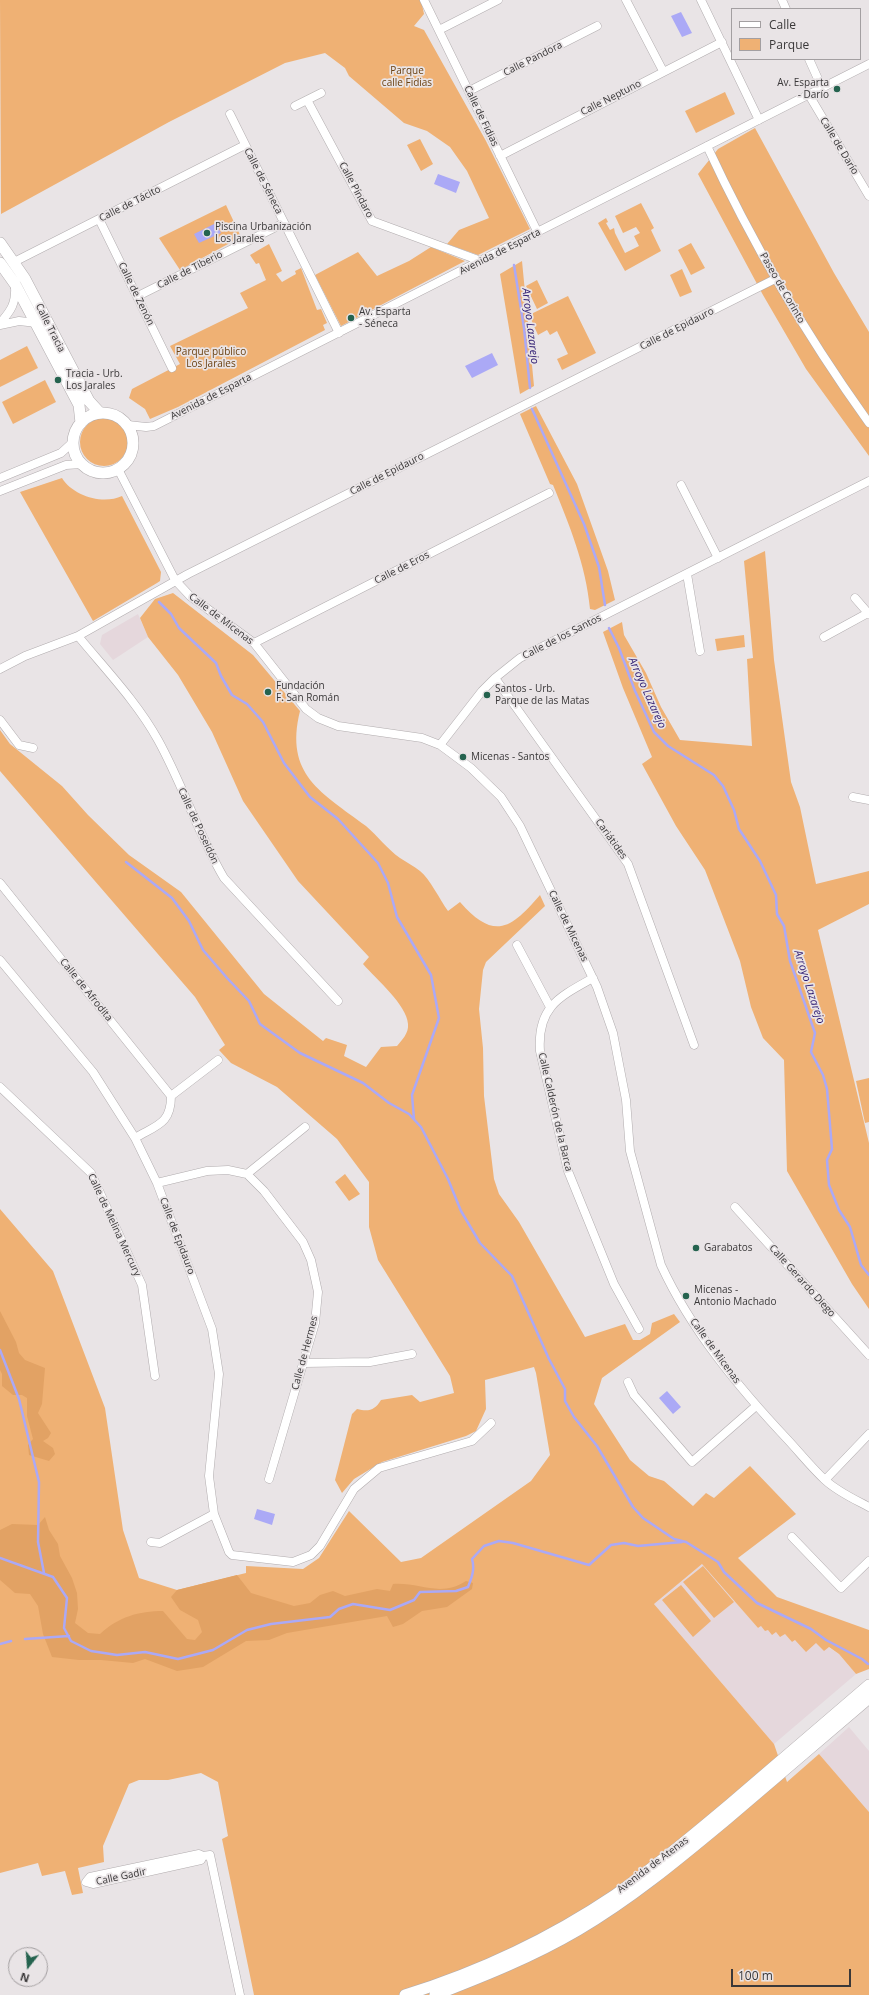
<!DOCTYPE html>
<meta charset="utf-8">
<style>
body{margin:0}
#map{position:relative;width:869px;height:1995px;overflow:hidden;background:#e9e4e6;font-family:"Open Sans",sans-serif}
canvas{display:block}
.legend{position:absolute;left:731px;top:8px;width:130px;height:52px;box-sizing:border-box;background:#e9e4e6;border:1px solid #a39fa1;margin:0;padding:5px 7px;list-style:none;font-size:12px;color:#3a3839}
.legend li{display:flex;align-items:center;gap:8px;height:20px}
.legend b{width:20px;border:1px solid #a39fa1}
.north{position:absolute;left:8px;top:1947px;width:40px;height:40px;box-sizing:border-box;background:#e9e4e6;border:1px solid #a39fa1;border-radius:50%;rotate:197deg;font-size:11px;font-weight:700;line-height:16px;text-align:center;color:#3a3839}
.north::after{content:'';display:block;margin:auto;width:14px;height:18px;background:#25634f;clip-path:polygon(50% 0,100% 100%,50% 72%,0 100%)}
.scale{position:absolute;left:731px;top:1969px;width:120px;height:18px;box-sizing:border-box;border:2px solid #3a3839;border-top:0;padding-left:5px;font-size:12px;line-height:14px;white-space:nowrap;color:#3a3839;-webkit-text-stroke:3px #e9e4e6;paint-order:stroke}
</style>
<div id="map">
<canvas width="869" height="1995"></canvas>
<ul class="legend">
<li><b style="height:5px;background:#fff"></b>Calle</li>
<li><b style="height:11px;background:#efb174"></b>Parque</li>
</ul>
<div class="north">N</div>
<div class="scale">100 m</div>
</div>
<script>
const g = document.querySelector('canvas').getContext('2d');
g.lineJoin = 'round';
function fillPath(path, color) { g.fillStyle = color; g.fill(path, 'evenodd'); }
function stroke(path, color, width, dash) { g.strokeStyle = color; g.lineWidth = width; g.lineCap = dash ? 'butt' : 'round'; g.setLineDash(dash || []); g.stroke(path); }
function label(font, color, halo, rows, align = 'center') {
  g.font = font + ' "Open Sans",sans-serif'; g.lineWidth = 3.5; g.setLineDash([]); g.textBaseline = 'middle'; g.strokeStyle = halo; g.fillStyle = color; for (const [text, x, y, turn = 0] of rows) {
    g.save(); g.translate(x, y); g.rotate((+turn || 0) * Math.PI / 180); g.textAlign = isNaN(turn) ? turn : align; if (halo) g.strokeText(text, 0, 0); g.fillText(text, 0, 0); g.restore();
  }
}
fillPath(new Path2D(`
 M138,614l10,23 -35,23 -13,-16 2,-9z
 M702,1564l56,64 3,-2 24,8 7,8 3,-2 22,3 11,4 11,7 17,20 -82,70 -120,-140z
 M849,1727l20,24v61l-50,-58z`), '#e5d7dc');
fillPath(new Path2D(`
 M0,0h421l3,14 -10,12 10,4 62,111 44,88 -52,26 -31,-11 12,-14 30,-12 -22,-47 -17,-24 -23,-16 -23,-8 -55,-47 -4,-8 -20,-15 -40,10 -116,59 -168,92z
 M725,92l10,22 -39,19 -11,-22z
 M755,128l79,145 35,59v124l-63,-87 -43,-74 -65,-121 20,-25z
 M420,139l13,25 -12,7 -14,-26z
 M641,203l13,25 -3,2 10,21 -36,20 -27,-48 8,-5 2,4 -2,1 4,7 4,-2 1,5 10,20 14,-7 -5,-10 6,-3 -4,-6 -13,6 -8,-17z
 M226,205l15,32 -61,33 -21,-32z
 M691,243l14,25 -14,7 -13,-25z
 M269,244l13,27 -6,3 6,8 14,-8 -1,-3 6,-3 16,42 4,-1 6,14 -4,2 2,5 -147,77 -28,12 -5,-10 -16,-11 3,-9 48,-25 -10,-18 78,-38 -8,-15 26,-13 -7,-17 -3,1 -6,-9z
 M431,247l34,14 -124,65 -26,-51 43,-23 19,24 32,-15z
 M522,261l12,125 -14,8 -20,-120z
 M682,269l10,23 -12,5 -10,-22z
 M537,280l11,23 -11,6 -11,-23z
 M568,296l28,57 -34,17 -5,-11 11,-5 -11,-23 -7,4 -3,-5 -9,5 -9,-20z
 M27,346l11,22 -38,19v-27z
 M45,380l11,22 -43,22 -11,-22z
 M536,406l41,78 31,87 7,29 -20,10 -5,-1c-4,-44 -21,-85 -37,-124l-3,-1 -30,-70z
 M80 442a24 24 0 1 1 48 0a24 24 0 1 1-48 0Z
 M62,478c11,18 41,27 60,18l39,76 -1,9 -3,2 -64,38 -73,-129z
 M765,551l9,109 17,122 9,25 16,77 53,-13v33l-51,26 51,213v166l-17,-25 -65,-113 -3,-111 -21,-22 -12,-31 -11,-46 -35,-91 -29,-44 -34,-62 10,-7 -29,-69 -20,-56 19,-10 2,13 22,38 15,34 19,33 72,6 -5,-87 6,-1 -9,-97z
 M173,593l80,62 47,56c-16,64 22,82 66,115 12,10 21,23 34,32 6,4 14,8 20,13 10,8 20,29 28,40l12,-9c34,39 51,27 80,-7l5,11 -59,56 -3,8 -4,39 4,39 1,48 10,83 5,15 20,28 66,115 40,-13 8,16h7l10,-6 2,-11 22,-9 6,8 -78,56 -8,26 36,56 19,16 15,5 29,25 13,-13 8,5 36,-32 46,48 -58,44 39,39 92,33v39l-13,5 -17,-20 -10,-7 -5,4 -8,-8 -10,9 -11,-12 -3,2 -7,-8 -5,3 -4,-5 -4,3 -4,-5 -3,1 -4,-5 -3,2 -56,-64 -48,40 120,140 13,38 32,-28 50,58v183h-615l-32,-156 6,-3 -10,-54 -17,-9 -33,7h-29l-10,4 -26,62 1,16 -26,6 5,25 -11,2 -7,-24 -23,5 -4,-13 -38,10v-664l53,62 52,137 18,122 16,48 38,12 69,-17v-7l57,3 16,-11 30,-47 52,51 20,-4 110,-77 19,-26 -14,-82 -2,-6 -49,13 1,29 -10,22 -10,5 -84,26 -28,17 -12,14 -7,-13 17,-66 5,-5c12,3 18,1 24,-9l31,-5 8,7 34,-9 -4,-17 -72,-116 -9,-33v-45l-32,-43 -60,-52 -46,-24 -12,-13 6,-5 -30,-48 -195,-226v-41l10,14 52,42 26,29 41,40 52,37 83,102 59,47 3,-3 21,7 -3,11 22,11 15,-20 16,-1c5,-6 12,-13 11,-22 -1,-19 -32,-45 -45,-60l6,-7 -71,-76 -55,-80 -31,-69 -34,-57 -30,-38 -8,-19 15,-19z
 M744,635l1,12 -28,4 -2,-12z
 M869,1078v44l-4,1 -9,-42z
 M345,1174l15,20 -11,7 -14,-19z
 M703,1566l31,36 -20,16 -31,-36z
 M681,1585l30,36 -18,16 -31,-37z`), '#efb174');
fillPath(new Path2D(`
 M0,1311l16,31 3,11 6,7 20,8 -3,36 -4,9 13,20 -3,5 -5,3 10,7 2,6 -6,7 -20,-6 -1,-10 5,-6 -6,-23v-18l-5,-3h-9l-11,-9v-12l-2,-4z
 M45,1517l4,13 9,14 2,12 12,22 5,15 1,16 -3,14 13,10 12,1c18,-17 39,-23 63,-23l24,28 8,1 7,-8 -4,-12 -18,-10 -9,-13 6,-7 60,-15 14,18 43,13 16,-3 10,-8 13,-4 12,5 32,-7 13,2 3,-7c27,-2 47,14 73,-3l7,2 -1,6 -25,18 -25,4 -19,13 -10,3 -6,-11 -100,17 -18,7 -23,1 -43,26 -26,4 -32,-12 -12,4 -32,-3h-22l-27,-3 -9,-23 -5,-28 -8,-12 -15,-1 -15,-13v-50l12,-6 26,1z`), '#e2a264');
fillPath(new Path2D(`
 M681,12l11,21 -10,4 -11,-21z
 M438,174l22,8 -4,11 -22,-9z
 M216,223l5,10 -22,10 -5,-9z
 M492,353l6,12 -26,13 -7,-12z
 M667,1391l14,16 -8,7 -14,-16z
 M257,1509l18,5 -3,11 -18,-6z`), '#aba9f6');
stroke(new Path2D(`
 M514,265l10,63 6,60
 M532,409l52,115 15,43 6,38
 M159,602l12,12 8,14 37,35 5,13 11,19 15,9 16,18 21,41 26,34 28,22 40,44 10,20 9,34 34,58 8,43 -27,77 2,24
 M609,628l10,20 16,43 19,41 14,14 46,29 9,11 11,24 5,19 21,32 16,34 1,19 7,12 6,35 25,72 -4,19 12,23 4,14 5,60 -5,11 2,25 10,25 11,17 11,38 8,10
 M126,862l46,36 17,23 14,29 24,28 22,23 11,23 40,29 63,30 26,20 20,11 12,13 27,52 13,32 19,32 32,33 37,83 16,30v12l9,16 23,29 36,61 10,11 31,21 12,3 32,20 6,10 33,31 54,26 15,11 36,19 6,5
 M0,1350l19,49 20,83 -1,60 6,31
 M0,1558l53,19 14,21 -3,30 7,13 20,10 26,4 28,-3 33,7 35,-9 34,-20 24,-6 59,-7 9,-8 14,-5 37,6 24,-10 6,-8 36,-1 12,-4c4,-10 7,-18 4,-28l12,-13 15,-5 14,2 76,22 22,-20 13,-2 14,3 44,-4
 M25,1639l44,-3
 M0,1644l11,-3`), '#aba9f6', 2.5);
const street = new Path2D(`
 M424,0l114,233
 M626,0l37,71
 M701,0l58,120
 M782,0l4,9
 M439,30l59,-30
 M809,59l13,29
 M469,91l128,-65
 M809,95l60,101
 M307,100l65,121 109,40
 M295,106l26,-13
 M230,114l109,219
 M707,146c45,97 99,189 162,277
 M500,156l222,-114
 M99,219l73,149
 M14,262l231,-117
 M138,296l146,-73
 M0,323c11,-12 16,-20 15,-36
 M0,325l19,-4 18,2
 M128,425l18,2 8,-1 715,-362
 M118,469l57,111 15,16 64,47 52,66 12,9 20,8 84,12 18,7 31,23 30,29 19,29 77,161 16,46 13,67 4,51 31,114c30,65 78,123 127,175 12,13 24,28 37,40 13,12 29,19 44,27
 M0,478l61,-25 12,-11
 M681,485l37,73
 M0,491l66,-26 16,-1
 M687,574l13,77
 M855,598l14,16
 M78,636c28,34 59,66 80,104 25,45 40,94 66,138l114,123
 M824,637l44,-24
 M254,643l295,-150
 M0,669l25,-13 53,-20 110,-62 587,-295
 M495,678l133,186 66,181
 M0,720l19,25 14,3
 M440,745l42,-54 13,-13 25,-20 349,-177
 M853,797l16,3
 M0,883l171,213c0,28 -14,29 -36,42
 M517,945l33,62
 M0,960l93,112 42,66 22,45 55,146 7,45 -10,102 5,38 15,38 3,3 61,7 18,-7 9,-9 34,-57 25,-21 93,-27 19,-18
 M593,978c-34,19 -56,29 -53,73l28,120 46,113 25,45
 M0,1087l91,86 51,112 13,91
 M171,1096l47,-36
 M247,1174l58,-47
 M157,1183l50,-12 21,-1 19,4 17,17 39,51 8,18 7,32 -3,31 -46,156
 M735,1207l134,148
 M304,1363l66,-1 42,-8
 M628,1382l6,13 58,67 64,-56
 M825,1480l44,-46
 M792,1537l49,51 28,-27
 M151,1542l9,1 54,-29
 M203,1856l-2,4 -108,24 -7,-2 4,-5 109,-23 4,2 7,-1 30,140`);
const secondary = new Path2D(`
 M0,243l25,36 64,122 11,12
 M0,263l15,21 64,121 2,18
 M73 443a30 30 0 1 1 60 0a30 30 0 1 1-60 0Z
 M405,1995c74,-23 146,-57 210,-100 40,-28 77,-59 114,-90 47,-40 93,-80 140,-120
 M435,1995c49,-19 97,-38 143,-65 53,-31 101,-71 148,-110 48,-41 95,-81 143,-122`);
stroke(street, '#b1acae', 9);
stroke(secondary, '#b1acae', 12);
stroke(street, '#fff', 8);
stroke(secondary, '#fff', 11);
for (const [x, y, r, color] of [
 [837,89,4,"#25634f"],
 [207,233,4,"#25634f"],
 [351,318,4,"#25634f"],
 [58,380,4,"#25634f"],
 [268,692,4,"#25634f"],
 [487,695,4,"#25634f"],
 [463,757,4,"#25634f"],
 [696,1248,4,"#25634f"],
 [686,1296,4,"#25634f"]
]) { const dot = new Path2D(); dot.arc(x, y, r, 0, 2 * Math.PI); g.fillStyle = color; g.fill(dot); stroke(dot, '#e9e4e6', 1.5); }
label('10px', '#3a3839', '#e9e4e6', [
 ["Calle Pandora",533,59,-27],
 ["Calle Neptuno",611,98,-27],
 ["Calle de Fidias",481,116,64],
 ["Calle de Darío",839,146,59],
 ["Calle de Séneca",263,181,63],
 ["Calle Píndaro",356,190,62],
 ["Calle de Tácito",130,204,-27],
 ["Avenida de Esparta",500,252,-27],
 ["Calle de Tiberio",190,270,-27],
 ["Paseo de Corinto",782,288,60],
 ["Calle de Zenón",136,294,64],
 ["Calle Tracia",50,328,63],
 ["Calle de Epidauro",677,329,-27],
 ["Avenida de Esparta",211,397,-27],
 ["Calle de Epidauro",387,474,-27],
 ["Calle de Eros",402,568,-27],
 ["Calle de Micenas",221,619,37],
 ["Calle de los Santos",562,637,-27],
 ["Calle de Poseidón",198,826,65],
 ["Cariátides",611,839,54],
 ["Calle de Micenas",568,926,64],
 ["Calle de Afrodita",86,990,51],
 ["Calle Calderón de la Barca",555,1112,77],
 ["Calle de Melina Mercury",114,1225,65],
 ["Calle de Epidauro",177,1236,69],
 ["Calle Gerardo Diego",802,1281,48],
 ["Calle de Micenas",715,1351,54],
 ["Calle de Hermes",305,1353,-75],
 ["Avenida de Atenas",653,1865,-37],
 ["Calle Gadir",121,1877,-12]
]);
label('10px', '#6b4111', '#e9e4e6', [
 ["Parque",407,71],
 ["calle Fidias",407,83],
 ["Parque público",211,352],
 ["Los Jarales",211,364]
]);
label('10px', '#3a3839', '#e9e4e6', [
 ["Av. Esparta",829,83,"right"],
 ["- Darío",829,95,"right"],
 ["Piscina Urbanización",215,227],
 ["Los Jarales",215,239],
 ["Av. Esparta",359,312],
 ["- Séneca",359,324],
 ["Tracia - Urb.",66,374],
 ["Los Jarales",66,386],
 ["Fundación",276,686],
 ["F. San Román",276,698],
 ["Santos - Urb.",495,689],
 ["Parque de las Matas",495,701],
 ["Micenas - Santos",471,757],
 ["Garabatos",704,1248],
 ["Micenas -",694,1290],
 ["Antonio Machado",694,1302]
], 'left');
label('italic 11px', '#2c1970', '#e9e4e6', [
 ["Arroyo Lazarejo",530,326,83],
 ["Arroyo Lazarejo",647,693,66],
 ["Arroyo Lazarejo",809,987,72]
]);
</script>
